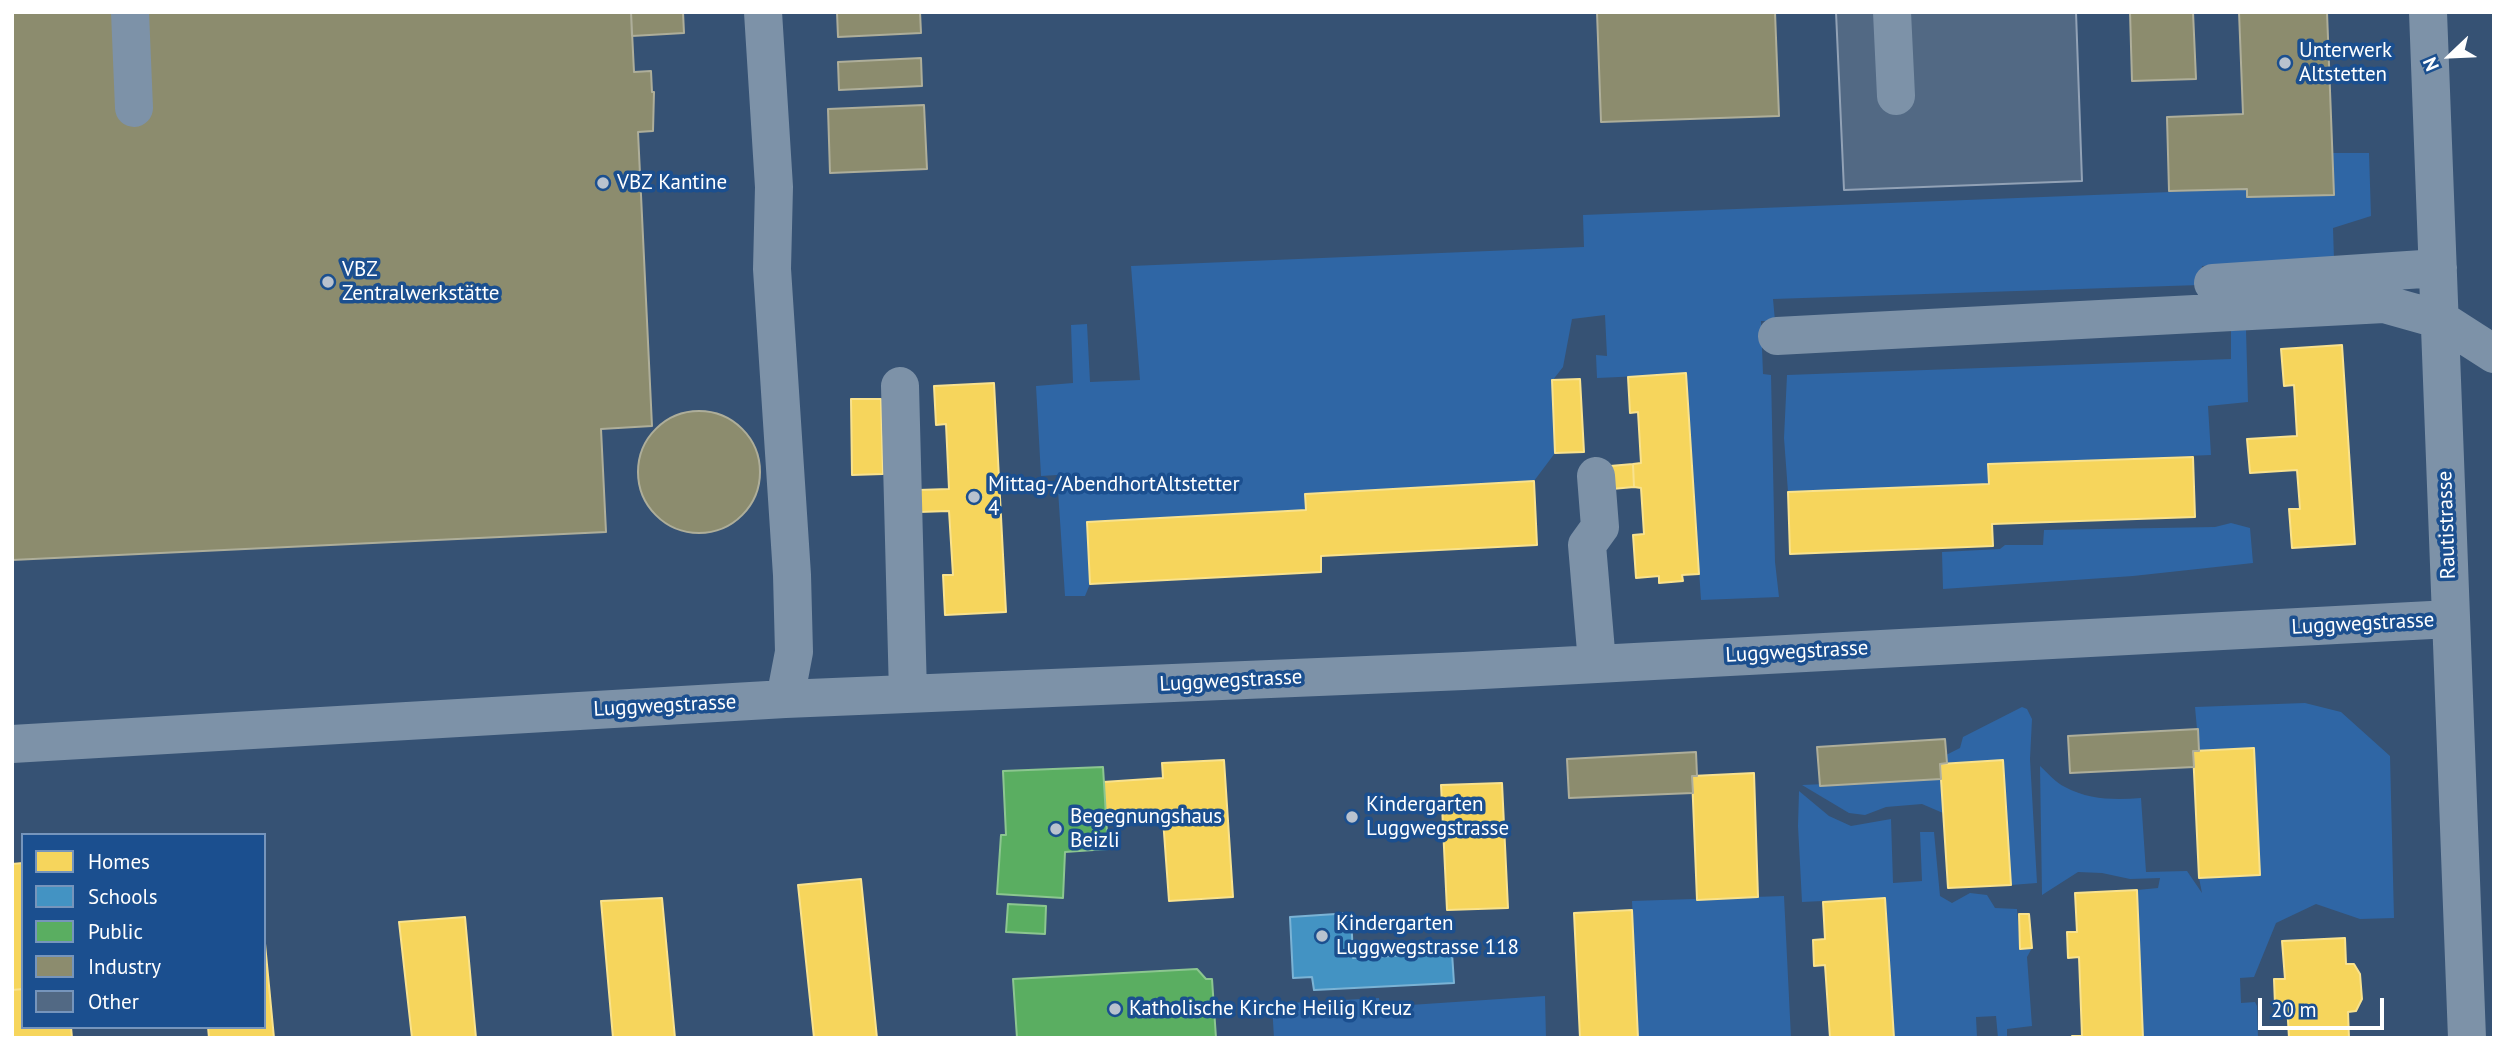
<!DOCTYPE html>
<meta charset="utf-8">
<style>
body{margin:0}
#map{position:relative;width:2506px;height:1050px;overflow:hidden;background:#365274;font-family:"PT Sans",sans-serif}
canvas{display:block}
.frame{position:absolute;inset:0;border:14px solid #fff;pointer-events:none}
.legend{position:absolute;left:21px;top:833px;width:245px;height:196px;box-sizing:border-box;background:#1b4f8f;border:2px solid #7695bc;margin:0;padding:9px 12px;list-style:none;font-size:21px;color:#fff}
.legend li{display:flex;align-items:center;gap:14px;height:35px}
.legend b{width:35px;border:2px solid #7695bc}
.north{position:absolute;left:2415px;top:21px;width:70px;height:70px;-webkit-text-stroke:5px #1b4f8f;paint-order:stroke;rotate:247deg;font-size:19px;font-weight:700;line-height:28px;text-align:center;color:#fff}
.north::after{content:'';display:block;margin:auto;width:24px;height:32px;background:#fff;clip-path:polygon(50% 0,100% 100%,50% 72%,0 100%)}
.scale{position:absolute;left:2258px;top:998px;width:126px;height:32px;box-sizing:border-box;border:4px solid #fff;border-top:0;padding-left:9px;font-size:21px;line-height:24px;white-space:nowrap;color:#fff;-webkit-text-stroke:5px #1b4f8f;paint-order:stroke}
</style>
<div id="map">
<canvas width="2506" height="1050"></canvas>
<div class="frame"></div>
<ul class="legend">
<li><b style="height:19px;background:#f6d55c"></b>Homes</li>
<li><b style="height:19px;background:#4393c3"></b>Schools</li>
<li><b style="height:19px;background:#5aae61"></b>Public</li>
<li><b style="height:19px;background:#8c8c6e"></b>Industry</li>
<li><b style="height:19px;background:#526984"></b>Other</li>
</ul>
<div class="north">N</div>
<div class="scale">20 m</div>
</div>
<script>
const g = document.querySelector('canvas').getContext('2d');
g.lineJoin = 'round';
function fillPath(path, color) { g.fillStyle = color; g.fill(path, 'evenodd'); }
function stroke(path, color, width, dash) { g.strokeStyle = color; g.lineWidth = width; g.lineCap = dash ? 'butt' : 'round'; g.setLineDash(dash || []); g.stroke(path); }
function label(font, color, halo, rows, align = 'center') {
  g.font = font + ' "PT Sans",sans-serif'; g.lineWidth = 7; g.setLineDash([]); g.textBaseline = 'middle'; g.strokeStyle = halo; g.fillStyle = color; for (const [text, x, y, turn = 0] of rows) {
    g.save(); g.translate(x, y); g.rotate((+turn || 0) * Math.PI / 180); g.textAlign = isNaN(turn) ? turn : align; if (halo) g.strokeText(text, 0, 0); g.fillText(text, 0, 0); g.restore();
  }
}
fillPath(new Path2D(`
 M2332,153h37l2,63 -38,12 1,32 -132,6 -2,19 -427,14 2,22h-14l2,53 8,1 4,187 4,35 -78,3 -15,-226 -89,4 -1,-23 11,1 -2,-41 -33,4 -9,48 -11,14 3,72 -21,28 -228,13v16l-219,12 3,62 -5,12h-20l-8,-121 -16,1 -5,-90 37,-3 -2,-58 16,-1 3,58 50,-2 -9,-114 453,-19 -1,-32 664,-26v7l86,-1z
 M2246,330l2,72 -40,4 3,49 -222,9v20l-201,8 -4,-54 3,-63 444,-16v-28z
 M2231,523l19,5 3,35 -120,13 -190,13 -1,-37 58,-3 5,-4h38l1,-15 171,-3z
 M2305,703l36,9 49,44 4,162 -34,1 -44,-15 -40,19 -22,54 -14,1 1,25 14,-1 2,4 1,32h-115l-6,-148 21,-2 2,-10 -30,1 -28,-6 -24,-1 -36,23 -2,-129c8,7 16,17 25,21 24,13 50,13 76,11l5,74 41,-1 15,22 -3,-15 61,-3 -7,-127 -54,3 -4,-44z
 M2022,707l5,2 5,10 -2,40 7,124 -26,2 -8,-125 -56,3 -1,-8 14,-7 3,-11z
 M1941,779l2,34 -21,-9 -36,3 -21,8 -16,-2 -47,-28z
 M1799,791l30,25 22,10 40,-7 2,64 29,-2 -2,-49h14l6,64 12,7 18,-10 17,2 8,13 22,1 3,39h12l-5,9 5,69 -25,3v9h-9l-2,-22 -20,1 1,21h-83l-9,-140 -83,4 -4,-76z
 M1784,896l7,142h-153l-6,-137z
 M1545,996l1,42h-272l-2,-34 107,-6 1,9z`), '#2f66a5');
const homes = new Path2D(`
 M2342,345l13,199 -63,4 -3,-39h11l-3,-39 -47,3 -3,-34 50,-3 -3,-51 -10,1 -3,-37z
 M1686,373l13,201 -17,1 1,6 -24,2v-7l-23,2 -3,-43 11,-1 -3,-46 -7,-1 -1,-23 8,-1 -3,-51 -8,1 -2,-36z
 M1580,379l4,73 -29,1 -3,-73z
 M994,383l12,229 -61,3 -2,-40h10l-4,-64 -30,1 -1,-22 31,-1 -3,-65 -10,1 -2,-39z
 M851,399h30l2,75 -31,1z
 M2193,457l2,60 -203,7 1,22 -203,8 -2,-62 201,-8 -1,-20z
 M1633,464l1,23 -22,2 -2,-23z
 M1534,481l3,64 -216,11v16l-231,12 -3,-62 219,-12 -1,-16z
 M2254,748l6,127 -61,3 -6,-127z
 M1224,760l9,137 -64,4 -6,-82 -57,4 -3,-41 60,-4 -1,-15z
 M2003,760l8,125 -63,3 -8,-124z
 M1754,773l4,124 -61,3 -5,-124z
 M1502,783l6,125 -61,2 -6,-125z
 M23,863v126l-11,1v-126z
 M861,879l16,159h-63l-16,-153z
 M2137,890l6,148h-71v-2h10l-3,-79 -11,1 -1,-26h10l-2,-39z
 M662,898l13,140h-62l-12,-137z
 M1885,898l9,140h-64l-5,-73 -11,1 -1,-26 12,-1 -2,-37z
 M1632,910l6,128h-58l-6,-125z
 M2019,914h10l3,34 -12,1z
 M465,917l11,121h-64l-13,-116z
 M264,933l10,105h-65l-1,-11h56z
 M2345,938l1,26h8l6,10 2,25 -6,12 -8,1 1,26h-60l-2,-34 -12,1 -1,-26h11l-3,-38z
 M23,989v38h48l1,11h-60v-48z`);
fillPath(homes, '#f6d55c');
stroke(homes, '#f9e28d', 2);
const schools = new Path2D(`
 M1351,913l2,45 99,-5 2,30 -140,7 -2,-13 -19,1 -3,-61z`);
fillPath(schools, '#4393c3');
stroke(schools, '#7bb3d5', 2);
const public = new Path2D(`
 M1103,767l5,82 -43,3 -2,46 -66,-4 4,-59h5l-3,-64z
 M1008,904l38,2 -1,28 -39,-2z
 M1197,969l9,10h6l4,59h-199l-4,-59z`);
fillPath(public, '#5aae61');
stroke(public, '#8cc690', 2);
const industry = new Path2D(`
 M12,12h619l3,60 17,-1 1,21h2l-1,39 -15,1 14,294 -51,3 5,103 -594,28z
 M631,12h52l1,21 -52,3z
 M837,12h83l1,21 -83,4z
 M1597,12h178l4,104 -178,6z
 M2130,12h63l3,67 -64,2z
 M2239,12h88l7,183 -87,2v-8l-78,2 -2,-74 76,-3z
 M921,58l1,28 -83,4 -1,-28z
 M924,105l3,64 -97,4 -2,-64z
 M638 472a61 61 0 1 1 122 0a61 61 0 1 1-122 0Z
 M2198,729l1,22h-6l1,16 -124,6 -2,-37z
 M1945,739l2,24 -7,1 1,15 -121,7 -3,-39z
 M1696,752l1,24h-5l1,17 -124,5 -2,-39z`);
fillPath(industry, '#8c8c6e');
stroke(industry, '#aeae9a', 2);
const building = new Path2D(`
 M1836,12h240l6,169 -238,9z`);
fillPath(building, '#526984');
stroke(building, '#92a2b6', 2);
stroke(new Path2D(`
 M130,12l4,96
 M763,12l11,175 -2,82 20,306 2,77 -9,47
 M1892,12l4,84
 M2428,12l39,1026
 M2213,283l225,-15
 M1777,336l607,-32 57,16 53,34
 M900,386l8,308
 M1596,476l4,51 -13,18 10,118
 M12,744l773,-45 679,-28 986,-52`), '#7d92a8', 38);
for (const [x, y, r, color] of [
 [2285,63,7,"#b9c2ce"],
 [603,183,7,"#b9c2ce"],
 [328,282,7,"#b9c2ce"],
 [974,497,7,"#b9c2ce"],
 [1352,817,7,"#b9c2ce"],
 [1056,829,7,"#b9c2ce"],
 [1322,936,7,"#b9c2ce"],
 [1115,1009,7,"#b9c2ce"]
]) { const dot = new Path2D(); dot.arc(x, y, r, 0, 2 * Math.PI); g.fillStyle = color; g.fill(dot); stroke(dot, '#1b4f8f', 2.5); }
label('21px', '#fff', '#1b4f8f', [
 ["Unterwerk",2299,51],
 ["Altstetten",2299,75],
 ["VBZ Kantine",617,183],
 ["VBZ",342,270],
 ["Zentralwerkstätte",342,294],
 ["Mittag-/AbendhortAltstetter",988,485],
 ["4",988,509],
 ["Kindergarten",1366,805],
 ["Luggwegstrasse",1366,829],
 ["Begegnungshaus",1070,817],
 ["Beizli",1070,841],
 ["Kindergarten",1336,924],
 ["Luggwegstrasse 118",1336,948],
 ["Katholische Kirche Heilig Kreuz",1129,1009]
], 'left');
label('21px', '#fff', '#1b4f8f', [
 ["Rautistrasse",2447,525,-92],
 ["Luggwegstrasse",2363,624,-3],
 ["Luggwegstrasse",1797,652,-3],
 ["Luggwegstrasse",1231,681,-3],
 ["Luggwegstrasse",665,706,-3]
]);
</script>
